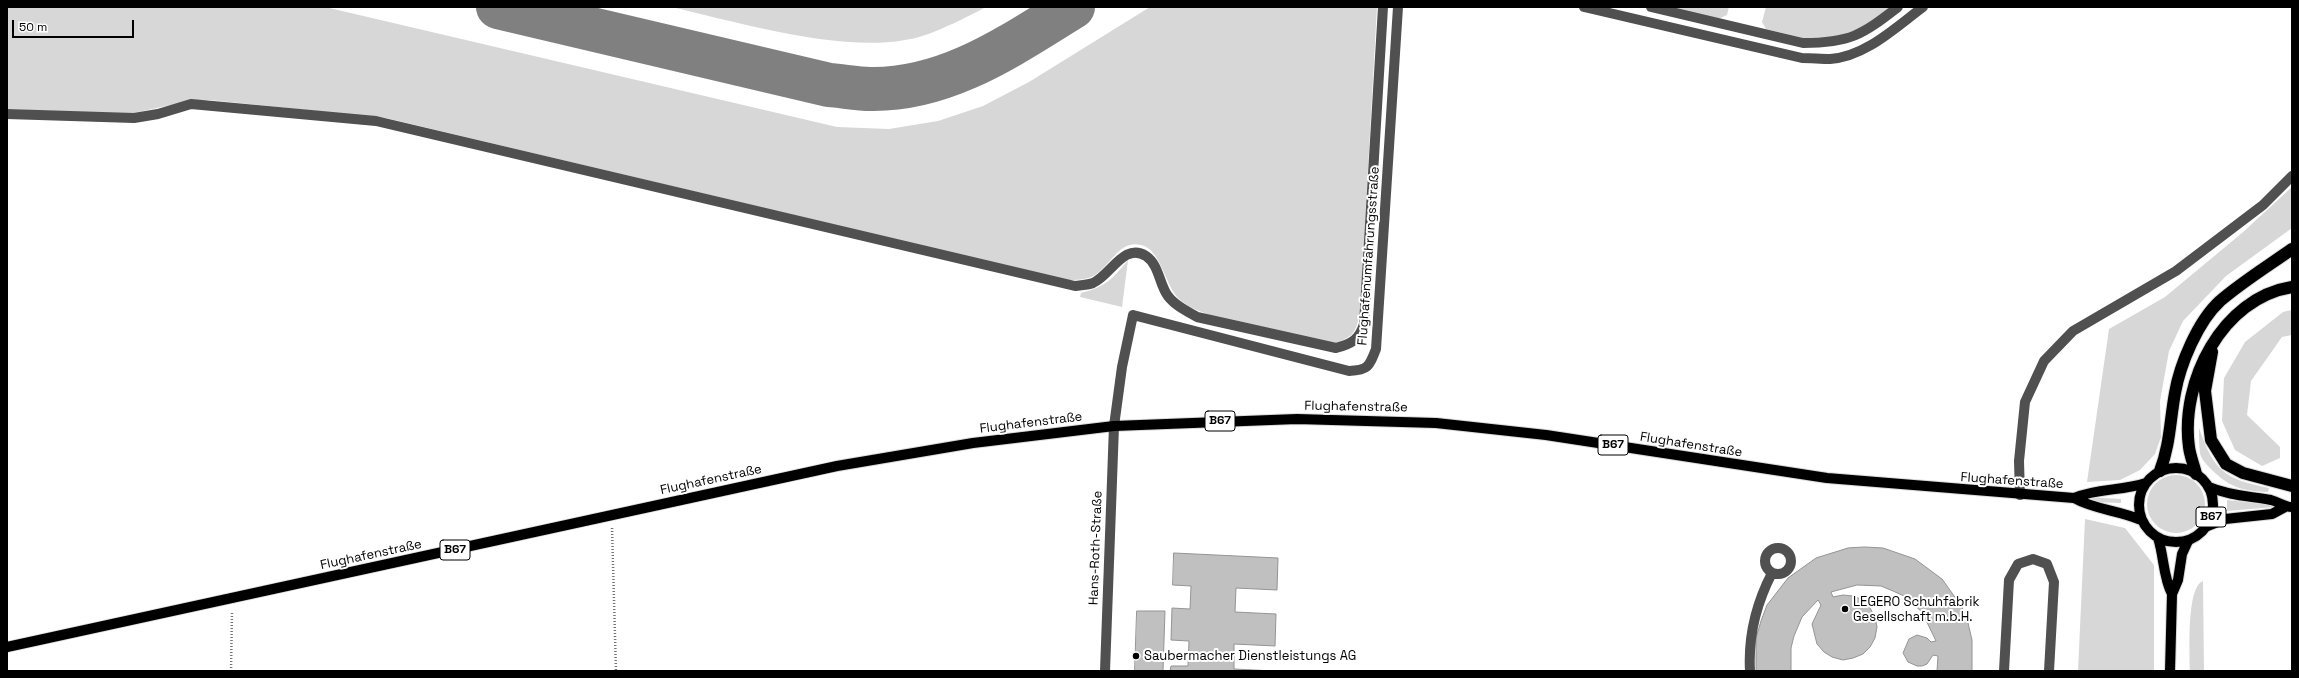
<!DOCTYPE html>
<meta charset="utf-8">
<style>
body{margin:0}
#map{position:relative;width:2299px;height:678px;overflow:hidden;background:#fff;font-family:"Space Grotesk",sans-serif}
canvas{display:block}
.frame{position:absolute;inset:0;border:8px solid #000;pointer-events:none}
.scale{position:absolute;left:12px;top:20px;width:122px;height:18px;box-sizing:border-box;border:2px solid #000;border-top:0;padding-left:5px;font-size:12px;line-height:14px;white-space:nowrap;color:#000;-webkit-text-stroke:3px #fff;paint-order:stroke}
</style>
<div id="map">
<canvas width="2299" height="678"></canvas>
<div class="frame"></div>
<div class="scale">50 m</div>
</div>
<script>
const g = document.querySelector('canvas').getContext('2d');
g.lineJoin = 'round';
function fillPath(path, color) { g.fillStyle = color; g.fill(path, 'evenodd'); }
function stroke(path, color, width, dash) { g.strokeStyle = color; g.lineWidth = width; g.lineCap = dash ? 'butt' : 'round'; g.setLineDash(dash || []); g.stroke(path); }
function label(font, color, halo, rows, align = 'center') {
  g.font = font + ' "Space Grotesk",sans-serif'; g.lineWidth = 4; g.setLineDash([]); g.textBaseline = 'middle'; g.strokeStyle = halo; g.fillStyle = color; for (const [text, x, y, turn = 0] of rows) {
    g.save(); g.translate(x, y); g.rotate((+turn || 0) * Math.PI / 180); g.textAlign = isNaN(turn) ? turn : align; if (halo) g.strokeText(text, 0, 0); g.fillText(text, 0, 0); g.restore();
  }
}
fillPath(new Path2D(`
 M7,7h318l512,120 52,2 49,-8 45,-15 46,-24 121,-75h227l-17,305c-4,20 -6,24 -24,31 -38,-8 -131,-20 -157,-44 -14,-13 -18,-50 -38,-54 -22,-5 -30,20 -46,30 -8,5 -20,5 -29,5l-680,-162 -177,-18 -20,1 -60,13 -122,-5z
 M672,7h314c-21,11 -44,23 -67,30 -68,19 -179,-14 -247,-30z
 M1670,7h59l-2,8 -9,4z
 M1766,7h126l-25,20 -32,10 -28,2 -41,-10 -4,-7z
 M2292,187v41l-66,48 -43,45 -14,30 -9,50 1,36 -6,17 -15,16 -20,10 -33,2 22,-153 56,-32 77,-64z
 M1128,260l-6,47 -42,-10 1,-4c24,-6 32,-14 47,-33z
 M2292,310v25l-10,2 -31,44 -4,34 33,32v11l-18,8 -27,-16 -13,-29 2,-43 21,-36 38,-30z
 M2199,428c15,43 25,51 70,60l-1,4c-27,-1 -39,-5 -58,-24 -4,-4 -9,-9 -10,-15 -1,-8 -1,-17 -1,-25z
 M2147 504a29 29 0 1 1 58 0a29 29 0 1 1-58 0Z
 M2086,497l35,2v4l-32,-1z
 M2227,500l45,5 2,2 -47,4z
 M2085,519l40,9 29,37v106h-76z
 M2203,581l1,90h-14c0,-16 -4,-84 13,-90z`), '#d7d7d7');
stroke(new Path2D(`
 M498,7l331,78c14,1 28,4 42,4 77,1 140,-44 202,-82`), '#808080', 44);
const building = new Path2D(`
 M1865,547l18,1 32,11 27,20 20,28 6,16 4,17v31h-35l1,-15 -5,-1 -6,9 -5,2h-5l-9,-4 -5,-9 6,-14 8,-4 10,3 4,4 5,-1 -14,-29 -18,-16 -11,-5 -12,-5 -24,-1 -26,7 2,5 10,-2 10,1 10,4 7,8 5,9 2,10 -2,11 -5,9 -7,7 -10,4 -10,2 -11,-3 -8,-5 -7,-8 -5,-20 9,-19 -3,-5 -16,17 -8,19 -3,12v23h-35v-33l5,-17 6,-16 21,-27 28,-20 32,-10z
 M1174,553l104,5 -1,32 -41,-2 -1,24 41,2 -1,32 -41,-2v25l40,2h-104l1,-5h17l1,-25 -18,-1 1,-32 18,1 1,-23 -18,-1z
 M1137,611h28l-2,60h-28z`);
fillPath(building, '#c0c0c0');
stroke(building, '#949494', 1);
const major = new Path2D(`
 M2139 505a37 37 0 1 1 74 0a37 37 0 1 1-74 0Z
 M2209,487c21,9 41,9 62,13 8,2 13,7 21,7
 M2074,498c23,-10 48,-7 72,-15
 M2205,527l20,-8 47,-5 13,-7
 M2158,538c6,18 5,39 14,56
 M7,647l830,-181 136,-23 141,-17 183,-7 139,4 110,12 281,43 247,20c21,12 45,12 67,22
 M2170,671l2,-77 6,-14 4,-26 6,-13`);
const highway = new Path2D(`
 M2212,352l-7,39 6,49 15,24 17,9 49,13
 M2160,471c10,-26 10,-51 15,-78 5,-29 23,-72 45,-92 22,-19 48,-35 72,-52
 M2196,474c-2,-9 -6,-18 -7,-27 -9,-65 33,-149 103,-160`);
stroke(major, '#dbdbdb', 12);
stroke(highway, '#dbdbdb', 14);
stroke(new Path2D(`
 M612,528l4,143
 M231,671l1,-59`), '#727272', 2.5, [1, 2]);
stroke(new Path2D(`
 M1584,7l218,51c9,0 19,1 28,1 35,-2 66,-32 93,-52
 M1651,7l152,36c47,0 59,-8 95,-36
 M7,114l127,4 24,-4 33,-10 185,17 699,165c6,-1 13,-1 18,-3 18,-8 31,-41 53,-27 12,8 13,25 20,37 6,11 21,18 31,24l139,31c15,-4 23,-8 28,-24l19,-317
 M2020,495l-1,-34 6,-59 19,-41 29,-30 103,-60 87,-66 29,-29
 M1765 561a13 13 0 1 1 26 0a13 13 0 1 1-26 0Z
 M1105,671l9,-245 8,-59 11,-52 216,56c19,-1 20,-4 27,-22l22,-342
 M1750,671c-2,-35 6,-67 22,-98
 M2004,671l5,-91 9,-16 15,-5 14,5 7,18 -5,89`), '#505050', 10);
stroke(major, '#000', 10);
stroke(highway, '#000', 12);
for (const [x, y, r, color] of [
 [1845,609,4,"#000"],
 [1136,656,4,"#000"]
]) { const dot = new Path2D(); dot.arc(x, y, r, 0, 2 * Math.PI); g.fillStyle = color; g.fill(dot); stroke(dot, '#fff', 1.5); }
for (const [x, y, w] of [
 [1220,421,30],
 [1613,445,30],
 [2211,517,30],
 [455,550,30]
]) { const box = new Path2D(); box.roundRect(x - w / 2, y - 10, w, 20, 3); g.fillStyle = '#fff'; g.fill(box); stroke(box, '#000', 1); }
label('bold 12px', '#000', null, [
 ["B67",1220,421],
 ["B67",1613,445],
 ["B67",2211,517],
 ["B67",455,550]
]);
label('13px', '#000', '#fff', [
 ["Flughafenumfahrungsstraße",1369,256,-86],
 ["Flughafenstraße",1356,407,1],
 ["Flughafenstraße",1031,423,-7],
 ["Flughafenstraße",1691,445,9],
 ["Flughafenstraße",711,480,-12],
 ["Flughafenstraße",2012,481,4],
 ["Hans-Roth-Straße",1096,548,-88],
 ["Flughafenstraße",371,555,-12]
]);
label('13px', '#000', '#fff', [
 ["LEGERO Schuhfabrik",1853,602],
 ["Gesellschaft m.b.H.",1853,617],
 ["Saubermacher Dienstleistungs AG",1144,656]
], 'left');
</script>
